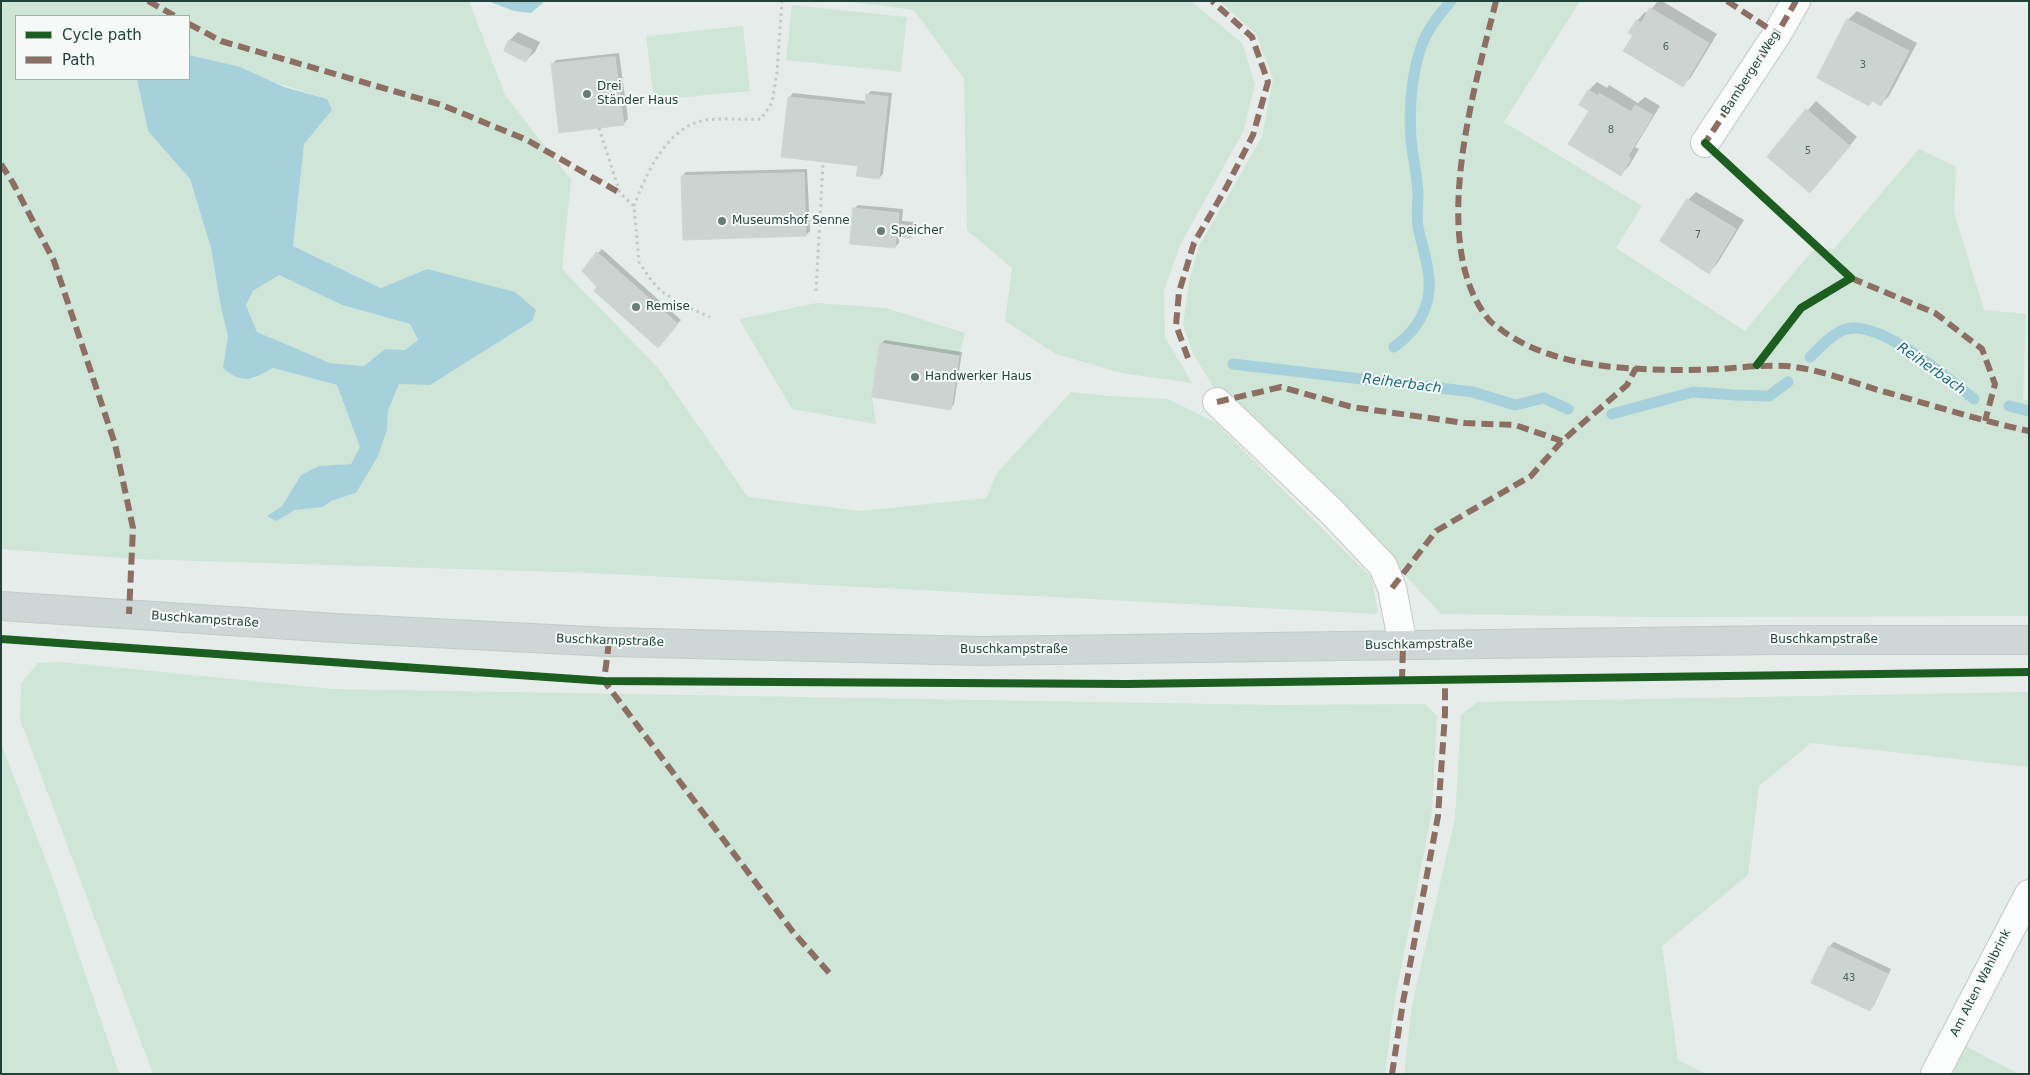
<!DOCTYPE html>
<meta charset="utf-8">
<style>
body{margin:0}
#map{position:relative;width:2030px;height:1075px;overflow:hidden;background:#e6ece9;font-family:"DejaVu Sans",sans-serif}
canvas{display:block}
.frame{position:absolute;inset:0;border:2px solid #22413a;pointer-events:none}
.legend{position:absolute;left:15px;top:15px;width:175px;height:65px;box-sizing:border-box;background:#f5faf8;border:1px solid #a1b0ac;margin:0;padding:6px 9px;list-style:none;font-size:15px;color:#22413a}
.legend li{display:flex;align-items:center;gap:10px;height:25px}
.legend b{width:25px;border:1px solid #a1b0ac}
</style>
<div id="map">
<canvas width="2030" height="1075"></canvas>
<div class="frame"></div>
<ul class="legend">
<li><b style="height:6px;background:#1b5e20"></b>Cycle path</li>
<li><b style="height:6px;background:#8d6e63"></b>Path</li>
</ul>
</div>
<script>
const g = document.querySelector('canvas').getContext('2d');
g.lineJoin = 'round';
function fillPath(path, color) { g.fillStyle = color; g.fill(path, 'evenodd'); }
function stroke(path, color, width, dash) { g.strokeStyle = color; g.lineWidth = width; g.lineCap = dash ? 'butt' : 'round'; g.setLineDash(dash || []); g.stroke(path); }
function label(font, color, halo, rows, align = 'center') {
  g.font = font + ' "DejaVu Sans",sans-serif'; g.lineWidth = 4; g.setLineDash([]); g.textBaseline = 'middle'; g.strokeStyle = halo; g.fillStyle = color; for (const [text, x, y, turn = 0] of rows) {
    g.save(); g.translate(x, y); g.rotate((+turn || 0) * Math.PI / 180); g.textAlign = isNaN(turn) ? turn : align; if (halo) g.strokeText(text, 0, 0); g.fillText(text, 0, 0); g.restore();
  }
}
fillPath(new Path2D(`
 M1,1h468l36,94 66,85 -9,89 96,99 90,129 113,14 125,-13 11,-25 74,-81 38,4 59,3 47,23 157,156 6,36 -786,-41 -457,-14 -134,-10zM16,16h173v39l138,44 -23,45 -11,102 89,42 45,-19 109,41 -4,11 -102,63h-31l-11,27 -1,19 -31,63 -25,8 -8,6 -28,3 -19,11 -9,-5 15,-10 19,-31 18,-9 32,-2 10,-17 -24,-62 -64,-17 -20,11 -30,-11 5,-32 -7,-28 -10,-60 -21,-69 -42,-48 -11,-52h-121z
 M846,1h345l51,42 13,41 -12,48 -62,111 -17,47 1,47 27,46 -71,-10 -65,-19 -51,-33 7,-53 -45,-38 -3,-151 -50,-69z
 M1219,1h361l-76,121 138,84 -26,42 129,83 68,-81 21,-1 85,-100 37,18 -2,45 30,98 42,4 -3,85 6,2v215l-372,1 -216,-3 -104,-112 -119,-107 -25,-42 -10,-28 6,-43 10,-36 63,-109 11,-58 -17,-45z
 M792,5l115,12 -6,55 -115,-12z
 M743,26l7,65 -96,9 -8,-64z
 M279,275l63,30 68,19 8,16 -13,10 -20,-1 -21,17 -34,-3 -73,-31 -11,-27 7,-14z
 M817,303l69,5 79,25 -6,23 -79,-12 -8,53 4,27 -84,-15 -53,-90z
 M62,662l271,27 942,16 150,-1 12,12 -5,96 -37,187 -10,75h-1232l-133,-355 1,-36 17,-20z
 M2029,692v75l-218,-24 -52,43 -11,89 -86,71 16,114 28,14h-302l8,-69 43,-186 6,-104 17,-13z
 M1,743l55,144 63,187h-118z
 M1965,1046l54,28h-69z`), '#cfe5d7');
fillPath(new Path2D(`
 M488,1h57l-14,12 -17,-2z
 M189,55l51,12 44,20 43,12 5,11 -28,34 -11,102 88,42 46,-19 88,23 21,18 -4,11 -102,64 -31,-1 -11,27 -1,19 -9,26 -22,37 -25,8 -8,6 -28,3 -19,11 -9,-5 15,-10 19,-31 18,-9 32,-2 9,-17 -23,-62 -64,-17c-22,12 -29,17 -50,0l5,-32 -7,-28 -10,-60 -21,-69 -42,-48 -11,-52h52zM279,275l63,30 68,19 8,16 -13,10 -20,-1 -21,17 -34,-3 -73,-31 -11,-27 7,-14z`), '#a6d1dc');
fillPath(new Path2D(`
 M1658,1h4l55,33 -26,43 -8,8 -48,-50 2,-14 8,-9 3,1z
 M1857,11l60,32 -28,53 -9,9 -7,-5 -4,4 -21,-84z
 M518,32l22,10 -5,10 -9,8 -16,-20z
 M619,53l9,66 -5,5 -71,-59 4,-5z
 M1597,82l10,6 2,-3 29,18 7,-6 15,9 -25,41 4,2 -10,17 -8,8 -31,-64 -10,-6 9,-14z
 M871,91l21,2 -9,81 -4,4 -20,-13 -70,-67 4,-5 73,8 1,-6z
 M1816,101l41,36 -39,46 -50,-27z
 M807,169l3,62 -4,4 -124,-59 4,-4z
 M1696,192l48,28 -27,44 -8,8 -21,-72z
 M858,205l45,4 -1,12 13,1 -1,11 -4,4 -11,-1v7l-4,4 -41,-38z
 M602,249l79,71 -20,22 -62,-55 -1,-34z
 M885,340l77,12 -8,52 -4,4 -69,-64z
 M1834,942l57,27 -17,36 -4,4 -57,-27 17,-36z`), '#0003');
stroke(new Path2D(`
 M1394,347c14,-10 27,-25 32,-42 9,-26 -3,-53 -8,-78 -2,-14 0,-22 0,-34 -1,-18 -5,-36 -7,-53 -2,-33 0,-67 12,-98 6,-15 17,-28 28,-41
 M1810,357c12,-11 26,-29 44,-29 36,0 92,49 120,71
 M1233,364l240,28 42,13 29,-7 24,11
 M2009,406l20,5
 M1612,414l81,-22 42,3 34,1 19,-14`), '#a6d1dc', 11);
const building = new Path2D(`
 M1650,8l59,35 -26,44 -60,-36 10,-16 -5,-2 8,-13 5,3z
 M1847,19l62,32 -28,55 -9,-5 -3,5 -52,-28z
 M509,40l23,10 -6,12 -22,-11z
 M615,57l9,68 -65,8 -8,-69z
 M1588,90l10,6 1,-3 32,19 4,-7 18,10 -25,41 3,2 -10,18 -53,-32 21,-33 -10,-6z
 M866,94l22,3 -9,82 -23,-3 2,-10 -77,-9 7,-60 77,8z
 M1806,109l44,37 -40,47 -43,-36z
 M804,173l2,63 -123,4 -2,-64z
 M1687,199l49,30 -27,45 -49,-33z
 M853,208l46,5 -1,11 14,2 -1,12 -15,-1 -1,11 -45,-4z
 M597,252l81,72 -20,24 -64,-57 3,-4 -15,-16z
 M880,343l79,13 -8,54 -79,-13z
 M1829,946l59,28 -18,37 -59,-28z`);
fillPath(building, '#cdd3d1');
stroke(building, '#cfd5d2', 1);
const minor = new Path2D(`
 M1705,143l72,-109 19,-33
 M1217,402l115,110 51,54 9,22 11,57
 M1935,1074l94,-180`);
const major = new Path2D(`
 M1,606l335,22 273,14 371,9 798,-11h251`);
stroke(minor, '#c3c9c7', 30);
stroke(major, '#c2cbc8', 30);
stroke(new Path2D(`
 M599,128l21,65 14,13 5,56 12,18 10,11 22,14 27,12
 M634,206c12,-32 33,-80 72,-86 17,-2 37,0 55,-1l11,-16 5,-31 5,-71
 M816,291l7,-128`), '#c2cbc9', 3, [2.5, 4]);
stroke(minor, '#fbfcfc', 28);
stroke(major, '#ced7d5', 28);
stroke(new Path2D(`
 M148,1l27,15
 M1496,1c-21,86 -70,245 -6,320 4,4 10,7 14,11 28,19 59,28 92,33 39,5 85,6 125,4 22,-2 44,-4 66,-3 31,3 62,15 91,24 50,14 100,30 151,41
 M1727,1l50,33
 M189,24l32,17 221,64 85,35 93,53
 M1708,146l-3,-3 72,-109 19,-33
 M1,164l12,19 41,78 61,183 18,84 -4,86
 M1851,278l84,35 47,36 13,35 -10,37
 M1188,358l-12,-33 3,-33 15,-49 33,-57 26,-51 15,-53 -16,-45 -40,-36
 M1217,402l64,-15 71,20 113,16 50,2 47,16
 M1392,588l44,-57 95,-55 31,-35 65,-56 9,-17
 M609,642l-5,39 189,251 38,43
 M1402,681l1,-36
 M1392,1074l11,-72 35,-186 7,-102v-34`), '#8d6e63', 6, [12, 6]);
stroke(new Path2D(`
 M1705,143l146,135 -50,30 -44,57
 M1,639l603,42 523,3 902,-12`), '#1b5e20', 8);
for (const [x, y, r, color] of [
 [587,94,5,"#677d77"],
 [722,221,5,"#677d77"],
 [881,231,5,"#677d77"],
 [636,307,5,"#677d77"],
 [915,377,5,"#677d77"]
]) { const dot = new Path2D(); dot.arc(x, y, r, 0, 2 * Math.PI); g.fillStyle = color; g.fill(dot); stroke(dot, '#f5faf8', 2); }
label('10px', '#4e6660', null, [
 ["6",1666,47],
 ["3",1863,65],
 ["8",1611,130],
 ["5",1808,151],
 ["7",1698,235],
 ["43",1849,978]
]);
label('12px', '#22413a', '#f5faf8', [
 ["Bamberger Weg",1751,73,-57],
 ["Buschkampstraße",205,620,4],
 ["Buschkampstraße",1824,640],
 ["Buschkampstraße",610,641,2],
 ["Buschkampstraße",1419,645,-1],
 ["Buschkampstraße",1014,650],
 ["Am Alten Wahlbrink",1981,983,-63]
]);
label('12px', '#22413a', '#f5faf8', [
 ["Drei",597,87],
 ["Ständer Haus",597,101],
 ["Museumshof Senne",732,221],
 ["Speicher",891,231],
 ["Remise",646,307],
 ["Handwerker Haus",925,377]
], 'left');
label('italic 14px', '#186b81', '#f5faf8', [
 ["Reiherbach",1931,369,35],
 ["Reiherbach",1402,384,7]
]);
</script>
